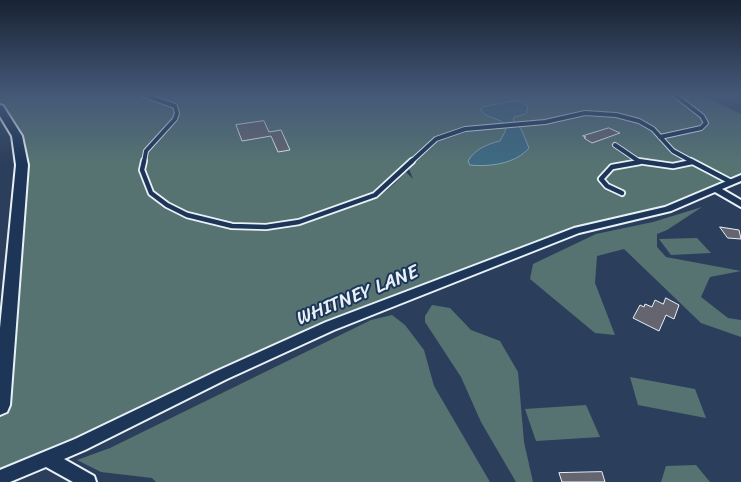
<!DOCTYPE html>
<style>
body{margin:0}
canvas{display:block;background:#2b3f5c}
</style>
<canvas width="741" height="482"></canvas>
<script>
const g = document.querySelector('canvas').getContext('2d');
g.lineJoin = 'round';
function fillPath(path, color) { g.fillStyle = color; g.fill(path, 'evenodd'); }
function stroke(path, color, width, dash) { g.strokeStyle = color; g.lineWidth = width; g.lineCap = dash ? 'butt' : 'round'; g.setLineDash(dash || []); g.stroke(path); }
function label(font, color, halo, rows, align = 'center') {
  g.font = font + ' Sriracha,sans-serif'; g.lineWidth = 4; g.setLineDash([]); g.textBaseline = 'middle'; g.strokeStyle = halo; g.fillStyle = color; for (const [text, x, y, turn = 0] of rows) {
    g.save(); g.translate(x, y); g.rotate((+turn || 0) * Math.PI / 180); g.textAlign = isNaN(turn) ? turn : align; if (halo) g.strokeText(text, 0, 0); g.fillText(text, 0, 0); g.restore();
  }
}
fillPath(new Path2D(`
 M702,95h39v19z`), '#3c4a62');
fillPath(new Path2D(`
 M0,95h702l39,19v64l-73,31 -73,16 -160,60 -435,192v-75l22,-244 -22,-50zM407,164l6,15 -7,-7c-9,9 -16,17 -26,23 -11,6 -25,9 -36,13 -33,12 -77,32 -111,17l33,1 31,-5 78,-26z
 M702,207l-35,23 -10,4v13l9,10 75,14 -31,6 -9,20 27,21 13,2v17l-40,-14 -77,-74 -27,7 -2,27 20,52 -20,-2 -65,-54 3,-15 63,-30 57,-12z
 M697,238l14,15 -40,2 -12,-16z
 M432,305l18,3 21,22 29,11 18,31 6,70 9,40h-17l-35,-60 -20,-45 -36,-55v-6z
 M392,315l13,10 19,25 10,36 56,96h-334l-4,-4 -51,-6 -24,-12 33,-12 261,-128z
 M630,377l65,12 11,29 -68,-13z
 M586,405l14,32 -64,4 -11,-32z
 M696,465l14,17h-49l5,-16z`), '#567372');
const water = new Path2D(`
 M513,101l8,1 7,4 -2,8 -12,3 -1,3 8,9 8,19c-14,16 -39,19 -59,17l-2,-4c6,-11 19,-17 32,-20l5,-9 1,-6c-6,-9 -19,-7 -26,-16l3,-3z`);
fillPath(water, '#3e6a82');
stroke(water, '#82a0b1', 1);
const building = new Path2D(`
 M264,121l5,11 12,-2 9,20 -12,2 -7,-16 -29,5 -6,-16z
 M609,128l11,5 -28,10 -8,-5 2,-1 -3,-1z
 M720,227l19,3 2,9 -13,-1z
 M666,298l13,7 -5,14 -8,-4 -7,16 -26,-13 7,-13 4,2 1,-3 7,3 3,-7 8,4z
 M602,472l3,10h-43l-3,-9z`);
fillPath(building, '#65656f');
stroke(building, '#e8f1f8', 1);
const serviceFar1 = new Path2D(`
 M660,137l41,-9 5,-5 -4,-7 -27,-21
 M615,145l25,17
 M144,162l2,-11 29,-32 2,-6 -2,-7 -31,-11
 M411,162l25,-23 29,-10 80,-7 40,-9 31,2 23,6 14,8 20,22 20,11`);
const service = new Path2D(`
 M144,161l-2,9 9,23 16,12 20,10 45,11 34,1 33,-5 76,-27 37,-34
 M638,161l35,5 19,-4
 M691,161l40,21
 M622,193l-15,-7 -6,-7 11,-12 28,-5`);
const minor = new Path2D(`
 M741,175v6l-19,8 19,11v7l-26,-15 -44,19 -92,22 -245,97 -107,49 -142,71 -21,9 30,17 2,6h-23l-27,-15 -36,15h-10v-12l75,-31 142,-68 109,-49 248,-94 91,-21z`);
const secondary = new Path2D(`
 M0,105l3,1 19,30 6,29 -18,240 -3,7 -7,3v-87l16,-163 -4,-29 -12,-20z`);
stroke(serviceFar1, '#e8f1f8', 6);
stroke(service, '#e8f1f8', 8);
stroke(minor, '#e8f1f8', 4);
stroke(secondary, '#e8f1f8', 4);
stroke(serviceFar1, '#1d3557', 4);
stroke(service, '#1d3557', 4.5);
fillPath(minor, '#1d3557');
fillPath(secondary, '#1d3557');
const sky = g.createLinearGradient(0, 0, 0, 163);
sky.addColorStop(0, '#182333');
sky.addColorStop(0.58, '#445878');
sky.addColorStop(1, '#44587800');
g.fillStyle = sky;
g.fillRect(0, 0, 741, 163);
label('19px', '#e8f1f8', '#1d3557', [
 ["WHITNEY LANE",358,296,-22]
]);
</script>
